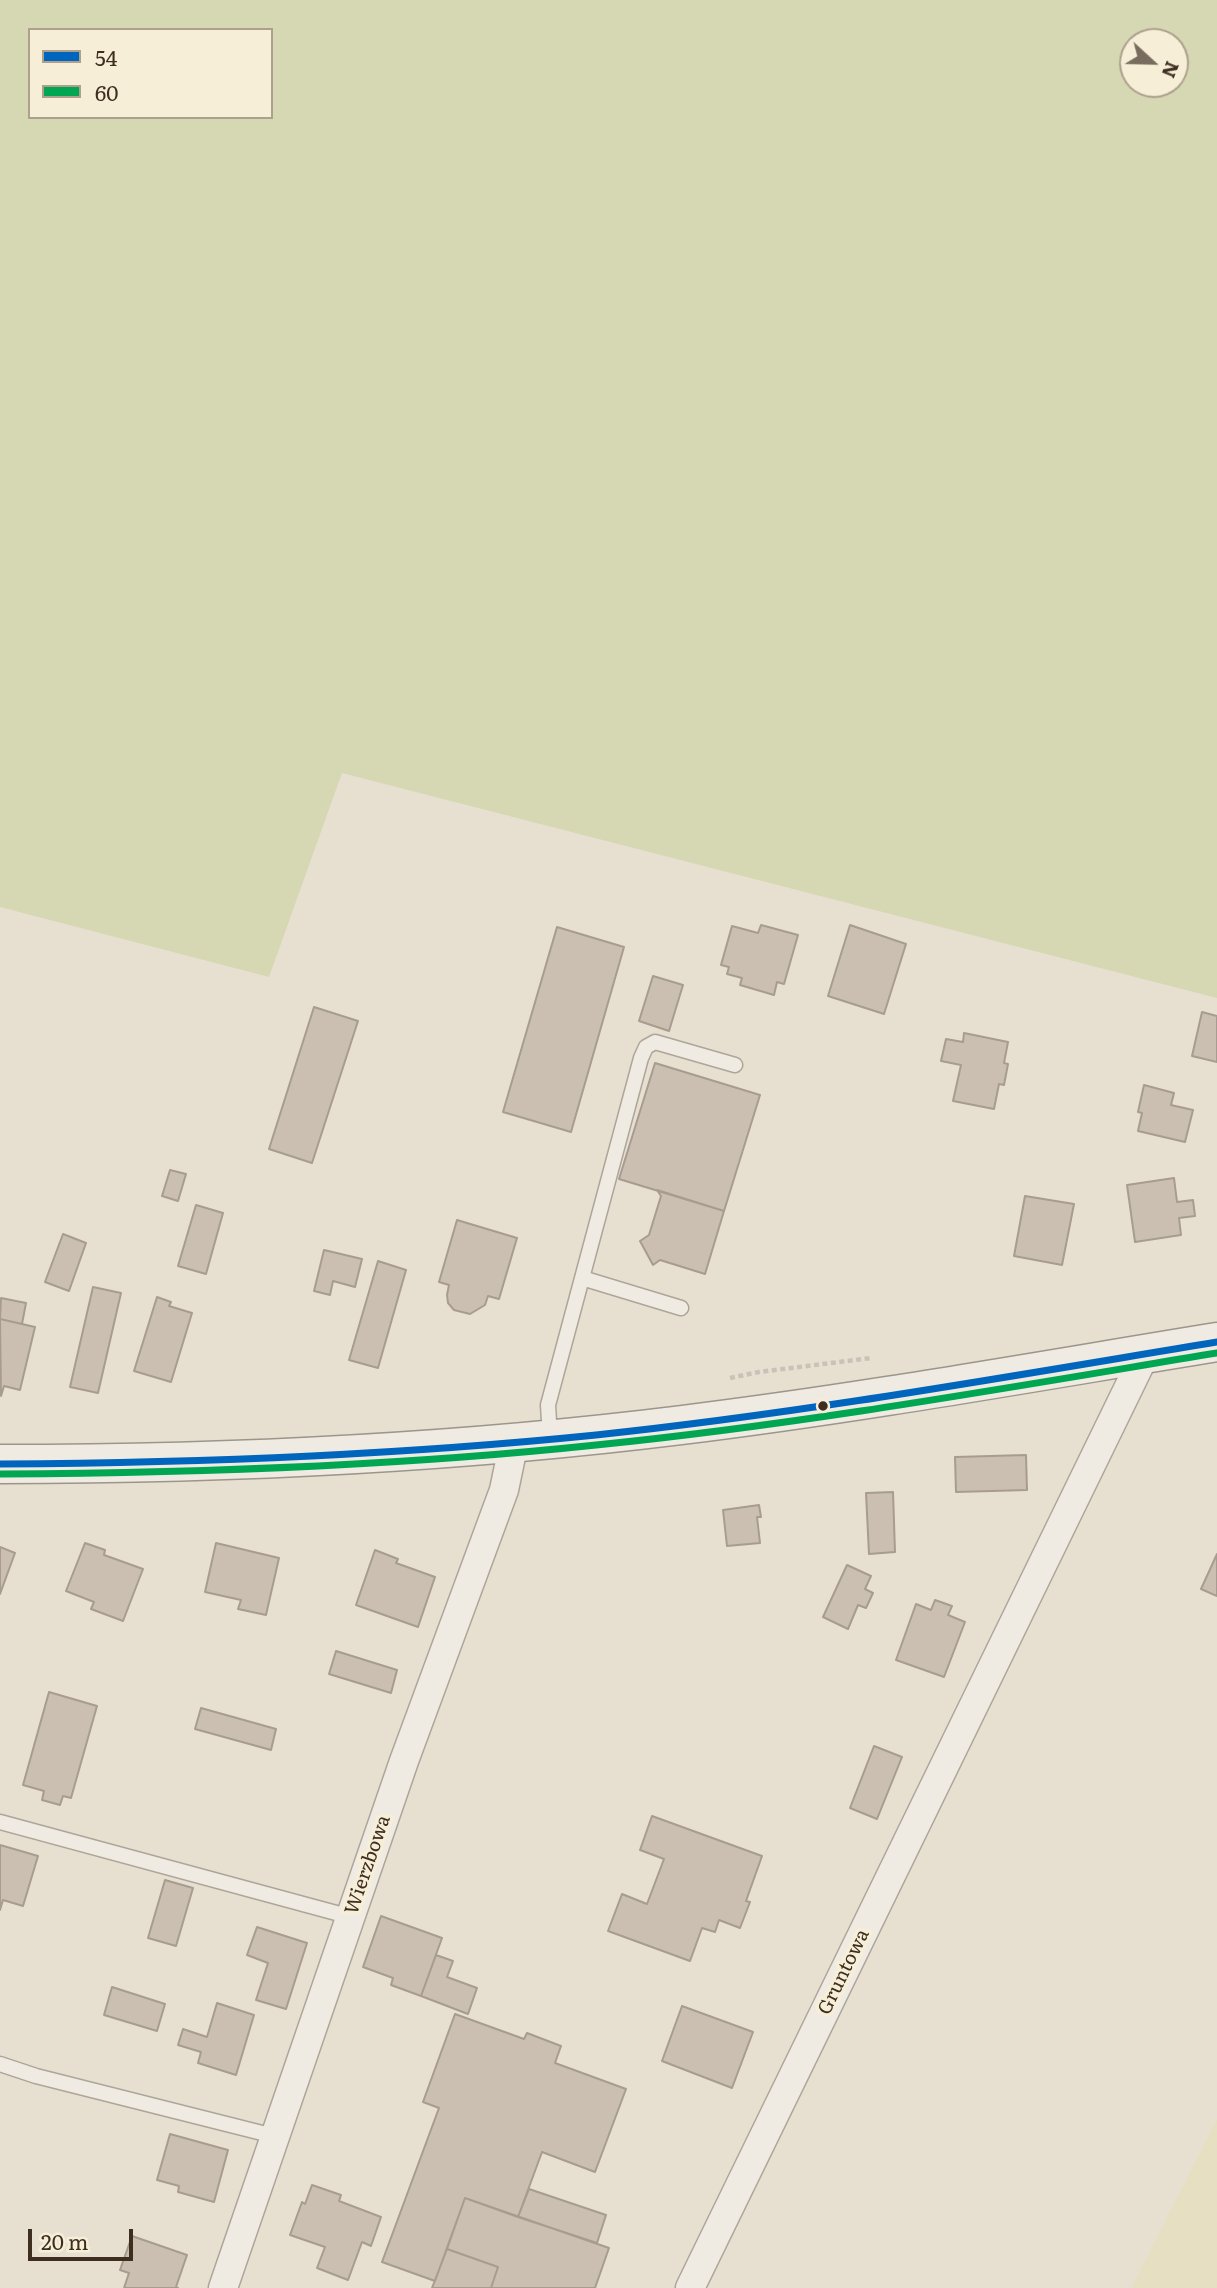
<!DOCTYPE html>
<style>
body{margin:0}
#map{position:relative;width:1217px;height:2288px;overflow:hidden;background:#e7e0d1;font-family:Literata,serif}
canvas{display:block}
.legend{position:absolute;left:28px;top:28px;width:245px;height:91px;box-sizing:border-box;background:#f7eed8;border:2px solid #ada18e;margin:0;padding:9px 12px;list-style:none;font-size:21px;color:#3d2e20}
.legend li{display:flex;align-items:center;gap:14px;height:35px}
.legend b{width:35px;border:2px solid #ada18e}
.north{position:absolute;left:1119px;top:28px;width:70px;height:70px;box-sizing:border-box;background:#f7eed8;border:2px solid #ada18e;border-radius:50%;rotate:112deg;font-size:19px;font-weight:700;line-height:28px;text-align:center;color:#3d2e20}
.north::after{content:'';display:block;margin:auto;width:24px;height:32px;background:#786c5e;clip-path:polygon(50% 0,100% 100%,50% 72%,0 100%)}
.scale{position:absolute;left:28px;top:2229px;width:105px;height:32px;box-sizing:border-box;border:4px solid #3d2e20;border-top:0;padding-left:9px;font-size:21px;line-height:24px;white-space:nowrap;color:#3d2e20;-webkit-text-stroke:5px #f7eed8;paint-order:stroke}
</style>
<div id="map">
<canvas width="1217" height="2288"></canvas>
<ul class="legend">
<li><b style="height:9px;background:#0065bd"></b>54</li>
<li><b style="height:9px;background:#00a651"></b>60</li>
</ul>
<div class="north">N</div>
<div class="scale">20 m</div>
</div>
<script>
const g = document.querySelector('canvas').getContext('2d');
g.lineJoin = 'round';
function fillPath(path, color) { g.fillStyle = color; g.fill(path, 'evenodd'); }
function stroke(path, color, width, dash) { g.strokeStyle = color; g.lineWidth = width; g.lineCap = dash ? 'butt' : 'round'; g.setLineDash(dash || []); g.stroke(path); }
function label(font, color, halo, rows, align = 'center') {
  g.font = font + ' Literata,serif'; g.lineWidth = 7; g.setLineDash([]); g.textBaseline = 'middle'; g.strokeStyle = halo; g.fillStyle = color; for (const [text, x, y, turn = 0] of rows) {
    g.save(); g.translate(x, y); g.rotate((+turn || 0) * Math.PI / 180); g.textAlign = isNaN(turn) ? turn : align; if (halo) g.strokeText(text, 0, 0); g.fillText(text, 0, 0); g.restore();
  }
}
fillPath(new Path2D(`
 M1217,2119v169h-86z`), '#e6dfc2');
fillPath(new Path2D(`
 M0,0h1217v998l-875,-225 -73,204 -269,-70zM30,30h241v87h-241zM1133,42h42v42h-42z`), '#d6d7b3');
const building = new Path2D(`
 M761,925l37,10 -14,49 -7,-2 -3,13 -34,-10 2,-7 -15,-4 2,-7 -8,-2 11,-39 26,7z
 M850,925l56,19 -22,70 -56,-18z
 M557,927l67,20 -53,185 -68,-20z
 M653,976l30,9 -14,46 -30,-10z
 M314,1007l44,14 -46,142 -43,-14z
 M1202,1012l15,4v46l-25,-6z
 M964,1033l44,9 -4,21 4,1 -4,21 -5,-1 -5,25 -41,-8 8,-36 -20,-4 5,-22 17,3z
 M655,1063l105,32 -36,116 -105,-32z
 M1144,1085l30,8 -3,12 22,5 -8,32 -47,-11 4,-18 -4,-1z
 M170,1170l16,4 -8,27 -16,-5z
 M1174,1178l3,24 16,-2 2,16 -16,2 2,17 -46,7 -8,-57z
 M657,1190l67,21 -19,63 -45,-14 -7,5 -13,-24 9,-6 12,-39z
 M1025,1196l49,8 -12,61 -48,-9z
 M196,1205l27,8 -17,61 -28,-8z
 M457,1220l60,18 -18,61 -11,-3 -3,9 -15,9 -16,-4 -6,-7 -1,-8 2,-10 -10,-3z
 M63,1234l23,9 -17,48 -24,-9z
 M324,1250l38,9 -7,28 -22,-6 -3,14 -16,-4z
 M378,1261l28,9 -28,98 -29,-8z
 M93,1287l28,6 -23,100 -28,-6z
 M157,1297l14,5 -2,4 23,7 -21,69 -37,-11z
 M1,1298l25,5 -4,21 -22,-5z
 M0,1319l35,8 -15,63 -16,-4 -3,10z
 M1026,1455l1,35 -71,2 -1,-35z
 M893,1492l2,60 -26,2 -3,-61z
 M759,1505l2,12h-4l3,26 -33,3 -4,-36z
 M85,1543l20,7 -1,5 39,14 -20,52 -32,-12 3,-7 -28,-11z
 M216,1543l63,15 -13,57 -28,-6 3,-9 -36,-8z
 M0,1547l15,6 -15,41z
 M375,1550l23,9 -2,4 39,14 -17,50 -62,-22z
 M1217,1554v42l-16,-7z
 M847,1565l24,11 -6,13 8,4 -7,15 -8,-3 -10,24 -25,-12z
 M935,1600l17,6 -4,9 17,7 -21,55 -48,-17 20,-56 15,6z
 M336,1651l61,19 -6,23 -62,-19z
 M49,1692l48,14 -26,92 -8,-2 -3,9 -18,-5 2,-9 -21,-6z
 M201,1708l75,21 -5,21 -76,-21z
 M874,1746l28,11 -25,62 -27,-11z
 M652,1816l110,40 -16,45 4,1 -10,26 -21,-8 -4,12 -13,-4 -12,33 -82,-30 14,-37 25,10 17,-45 -24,-9z
 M0,1845l38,11 -15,50 -20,-6 -3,10z
 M165,1880l28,8 -17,58 -28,-8z
 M381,1916l61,22 -21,58 -30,-11 2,-7 -30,-11z
 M257,1927l50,16 -21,66 -30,-9 12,-37 -21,-8z
 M436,1955l17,6 -6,16 30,11 -9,26 -47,-18z
 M112,1987l53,17 -8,27 -53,-16z
 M217,2003l37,12 -18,60 -38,-12 3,-11 -23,-7 5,-16 24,8z
 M682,2006l71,26 -21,56 -70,-27z
 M455,2014l69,25 3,-6 34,13 -6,17 71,26 -31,83 -53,-20 -24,65 -53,-19 -30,83 -53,-19 57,-154 -16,-6z
 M170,2134l58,16 -14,52 -36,-10 1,-6 -22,-6z
 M312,2185l29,10 -2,6 42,16 -10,29 -9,-4 -14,38 -31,-12 8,-21 -35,-12 12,-33 3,2z
 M529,2189l77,26 -9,28 -79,-26z
 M465,2198l144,50 -14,40h-104l7,-21 -51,-18z
 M132,2236l55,19 -11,32 2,1h-54l5,-15 -9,-3z
 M447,2249l51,18 -7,21h-59z`);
fillPath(building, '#cbbfb2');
stroke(building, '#a89c90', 2);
const lane = new Path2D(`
 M582,1278l99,30
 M550,1437l-2,-32 93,-347 5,-11 9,-5 80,23
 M0,1822l351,95
 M0,2064l36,12 238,60`);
const street = new Path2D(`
 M223,2288l181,-527 100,-271 10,-48
 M690,2288l455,-934`);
const secondary = new Path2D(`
 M0,1464c228,0 456,-11 682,-39 179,-22 357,-54 535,-83`);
stroke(lane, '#ada599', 17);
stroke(street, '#ada599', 31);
stroke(secondary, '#9c958a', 41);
stroke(new Path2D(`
 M730,1378l29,-6 112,-14`), '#c8c2b9', 4.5, [5, 3.5]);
stroke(lane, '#efebe3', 14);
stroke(street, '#efebe3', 28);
stroke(secondary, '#efebe3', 38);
stroke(new Path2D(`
 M0,1464c199,-1 398,-9 596,-29 208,-22 415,-59 621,-93`), '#0065bd', 7);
stroke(new Path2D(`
 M0,1474c199,-1 398,-8 596,-29 208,-21 415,-58 621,-92`), '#00a651', 7);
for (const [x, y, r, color] of [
 [823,1406,6,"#3d2e20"]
]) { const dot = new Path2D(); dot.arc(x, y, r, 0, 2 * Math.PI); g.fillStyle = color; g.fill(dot); stroke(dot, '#f7eed8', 2.5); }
label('19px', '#3d2e20', '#f7eed8', [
 ["Wierzbowa",368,1865,-71],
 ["Gruntowa",844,1972,-64]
]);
</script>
